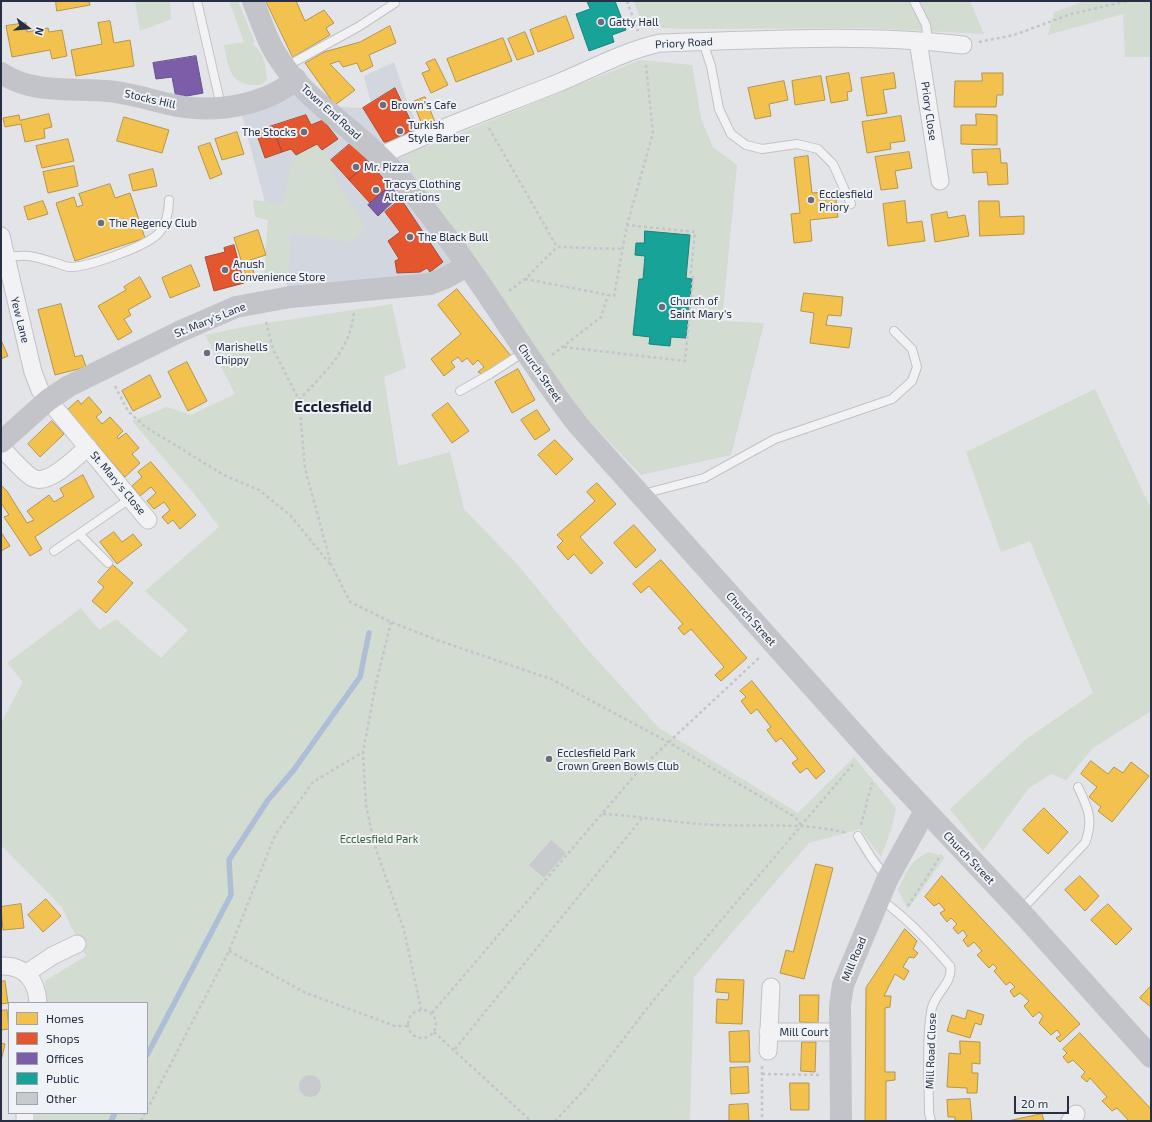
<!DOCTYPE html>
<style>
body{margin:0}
#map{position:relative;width:1152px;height:1122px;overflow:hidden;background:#e2e4e7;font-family:"Exo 2",sans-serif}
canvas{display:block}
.frame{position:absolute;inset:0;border:2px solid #262f43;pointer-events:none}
.legend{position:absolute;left:8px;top:1002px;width:140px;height:112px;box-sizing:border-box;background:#eff2f7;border:1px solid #9fa4af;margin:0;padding:5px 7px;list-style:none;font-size:12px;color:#262f43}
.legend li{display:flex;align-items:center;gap:8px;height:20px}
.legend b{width:20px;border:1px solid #9fa4af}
.north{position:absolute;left:8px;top:8px;width:40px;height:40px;-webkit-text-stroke:3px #eff2f7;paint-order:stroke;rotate:106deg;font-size:11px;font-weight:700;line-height:16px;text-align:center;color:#262f43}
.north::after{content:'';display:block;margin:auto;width:14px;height:18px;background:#262f43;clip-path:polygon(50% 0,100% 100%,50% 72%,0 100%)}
.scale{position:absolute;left:1014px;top:1096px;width:55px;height:18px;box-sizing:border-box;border:2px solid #262f43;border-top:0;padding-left:5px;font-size:12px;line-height:14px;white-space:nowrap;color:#262f43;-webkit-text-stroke:3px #eff2f7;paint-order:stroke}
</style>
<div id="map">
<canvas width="1152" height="1122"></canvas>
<div class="frame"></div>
<ul class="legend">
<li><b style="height:11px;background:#f2c14e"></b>Homes</li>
<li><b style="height:11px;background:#e4572e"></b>Shops</li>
<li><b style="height:11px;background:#7b5ea7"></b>Offices</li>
<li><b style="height:11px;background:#17a398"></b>Public</li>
<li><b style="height:11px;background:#c8cbce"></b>Other</li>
</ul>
<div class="north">N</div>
<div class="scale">20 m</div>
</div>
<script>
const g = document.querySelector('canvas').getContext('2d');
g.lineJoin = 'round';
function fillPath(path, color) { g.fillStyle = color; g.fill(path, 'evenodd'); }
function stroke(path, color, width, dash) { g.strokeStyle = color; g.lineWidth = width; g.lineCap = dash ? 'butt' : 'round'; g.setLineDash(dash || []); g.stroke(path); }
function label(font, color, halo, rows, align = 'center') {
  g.font = font + ' "Exo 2",sans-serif'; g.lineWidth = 4; g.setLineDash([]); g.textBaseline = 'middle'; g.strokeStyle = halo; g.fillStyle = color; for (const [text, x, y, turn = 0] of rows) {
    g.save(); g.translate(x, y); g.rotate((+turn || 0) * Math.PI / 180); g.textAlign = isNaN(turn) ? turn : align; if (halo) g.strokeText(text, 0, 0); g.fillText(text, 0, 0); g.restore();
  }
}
fillPath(new Path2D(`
 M394,62l13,39 20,46 -24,10 73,107 -31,14 -155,19 -51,-193 48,-17 36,19 40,2 8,-5 -7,-27z`), '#d2d7df');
fillPath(new Path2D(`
 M135,1h35l1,18 -31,12z
 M229,1h9l17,41 -3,2c13,9 13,21 15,36l-6,5c-31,2 -32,-15 -37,-40l20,-3z
 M634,1h336l14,33 -119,-6 -183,1 -40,-3z
 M1086,1h65v56h-26l-2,-43 -75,21 6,-23z
 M640,60l52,5 9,54 12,28 24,18 -15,156 42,2 -33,132 -90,20 -71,-74 -168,-244z
 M317,144l21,23 -6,7 34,54 -12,14 -63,-8 -3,47 -25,2 5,-63 -13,-3 -2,-17 30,4 9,-45z
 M392,304l14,64 -22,9 14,89 52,-14 14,57 53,55 71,86 71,78 139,85 56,-56 42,51 -4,19 -11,30 -21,-28 -51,14 -115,134 -4,144h-655l1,-8h111v-110h-100l-2,-22 41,-25 -25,-50 -60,-61v-122l22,-41 -16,-19 74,-55 18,22 17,-11 45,39 27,-28 -43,-39 74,-64 -23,-31 -64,-75 35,-14 24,8 44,-21 -30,-59 49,-10z
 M1095,389l56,120v202l-58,37 -27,32 -15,-6 -22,14 -46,63 -33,-42 75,-69 68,-47 -63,-152 -29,11 -35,-100z
 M929,852l16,5 -37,52 -10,-19c9,-18 12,-30 31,-38z`), '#d2dcd1');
const homes = new Path2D(`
 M56,1h33l1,4 -33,6z
 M266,1h30l9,20 19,-11 10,13 -8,5 4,7 -37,22z
 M566,16l8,22 -36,14 -8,-22z
 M110,21l4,22 16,-3 4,26 -58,10 -5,-26 31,-6 -4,-21z
 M26,23l1,9 21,-4 1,4 13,-2 5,26 -15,3 -2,-9 -38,7 -6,-31z
 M390,26l6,17 -27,12 4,11 -12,6 -4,-9 -14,4 -4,-6 -9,3 25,26 -20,15 -30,-42 19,-11 36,-10z
 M525,32l9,22 -17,6 -9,-21z
 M503,38l9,23 -56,21 -9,-23z
 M435,59l13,26 -17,8 -9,-20 8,-3 -4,-7z
 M849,73l3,18 -5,1 1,8 -17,3 -5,-26z
 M894,73l2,15 -13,2 4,23 -20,3 -6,-38z
 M982,73h21v22h-6l-1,12h-42l1,-26h27z
 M821,76l4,24 -30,5 -3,-24z
 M784,81l4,19 -19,4 2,12 -16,3 -7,-31z
 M425,97l10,25 -12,5 -10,-25z
 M49,114l3,13 -8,2 1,9 -20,4 -4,-18 -16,3 -2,-9 16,-3 1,5z
 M976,114l21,1v30l-36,-1v-19h15z
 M901,116l4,25 -15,2 1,6 -24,4 -5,-31z
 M124,117l45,13 -7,23 -45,-12z
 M237,132l7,22 -22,6 -7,-21z
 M68,139l6,22 -32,7 -6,-22z
 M210,143l12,31 -12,5 -12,-32z
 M1000,149l1,14h6l1,21 -20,1 -1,-13 -14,1 -1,-23z
 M909,152l3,16 -17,3 3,17 -17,2 -6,-33z
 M808,156l4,37 12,-1v8l12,-1 2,18 -28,3 2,21 -18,2 -3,-29 9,-1 -6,-55z
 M74,166l4,20 -30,7 -5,-21z
 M153,169l4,17 -24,5 -4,-16z
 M110,184l5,14 15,-5 15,45 -70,23 -19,-58 18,-6 3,10 6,-2 -4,-11z
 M43,201l5,13 -20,6 -4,-13z
 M905,201l2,22 15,-2 3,20 -37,5 -5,-42z
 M979,201h20l1,16 24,-1v18l-44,2z
 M947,212l1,6 17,-3 4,21 -34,6 -4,-27z
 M258,230l8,25 -16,5 4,13 -8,2 -12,-37z
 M191,265l9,21 -30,12 -8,-20z
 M140,277l11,20 -23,13 3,5 -7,4 8,13 -14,8 -20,-34 28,-16 -2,-3z
 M457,289l54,67 -29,18 -4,-2 6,-5 -6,-7 -5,5 -6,-7 -5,4 -4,-5 -7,5 4,5 -11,9 -13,-17 30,-25 -23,-29z
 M804,293l39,4 -2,19 -13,-1 -2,10 26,3 -3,20 -39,-5 4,-30 -13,-2z
 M61,304l14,53 7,-2 4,12 -31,8 -17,-65z
 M1,340l7,16 -7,3z
 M187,362l20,39 -19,10 -20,-39z
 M518,369l17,31 -23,13 -17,-31z
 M150,375l11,22 -28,14 -11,-20z
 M89,397l13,15 -6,5 6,7 8,-7 13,14 -6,6 1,2 8,-6 13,15 -7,6 8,9 -15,14 -58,-67 11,-10 3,4z
 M448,403l21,28 -17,12 -20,-28z
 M537,410l13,20 -15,10 -14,-20z
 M52,421l12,13 -24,23 -12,-13z
 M555,440l18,19 -17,16 -18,-20z
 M151,462l45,53 -16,14 -7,-9 -5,4 -6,-7 8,-7 -6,-8 -10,7 -7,-8 9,-8 -5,-6 -11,9 -8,-10 10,-9 -4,-5z
 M83,475l11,22 -59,40 7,12 -12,7 -26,-39 5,-2 -8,-12v-18l6,6 20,32 7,-3 -7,-9 22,-16 5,7 10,-6 -4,-7z
 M597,483l19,21 -36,33 23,26 -12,11 -17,-20 -6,6 -11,-13 6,-6 -6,-6 38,-34 -8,-9z
 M634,525l22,25 -20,18 -22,-25z
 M1,532l9,14 -9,5z
 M114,532l8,10 11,-8 9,11 -25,19 -17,-22z
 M661,560l86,98 -26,23 -6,-6 9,-8 -33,-38 -7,6 -6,-7 5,-4 -34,-38 -8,7 -8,-9z
 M113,565l20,18 -27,30 -14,-12 12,-14 -6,-5z
 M752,681l73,90 -9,8 -9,-11 -7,5 -8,-10 6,-4 -17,-21 -5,4 -9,-12 4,-3 -14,-18 -6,5 -10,-13 5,-4 -6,-6z
 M1091,761l17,13 6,-7 9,6 8,-11 18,14 -37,46 -14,-11 3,-4 -12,-10 8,-10 -16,-13z
 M1044,808l24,24 -20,22 -25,-24z
 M816,864l17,4 -29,111 -24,-6 6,-23 7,2z
 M942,876l138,148 -20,18 -4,-4 5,-3 -4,-5 -6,5 -12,-12 4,-7 -4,-4 -6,5 -9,-11 5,-5 -9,-8 -6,4 -4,-6 5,-4 -5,-5 -4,3 -12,-14 3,-3 -4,-4 -4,4 -12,-13 5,-4 -8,-9 -6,5 -5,-7 4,-4 -4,-6 -5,4 -5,-6 4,-4 -6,-6 -4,4 -7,-9 5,-3 -6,-7 -5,3 -9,-9z
 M1080,876l19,20 -14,15 -20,-21z
 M46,899l15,17 -18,16 -15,-17z
 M21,904l3,24 -21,2 -2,-23z
 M1108,904l24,25 -16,16 -25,-25z
 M905,929l12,12 -4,8 5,4 -4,5 -5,-1 -6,10 6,4 -5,9 -9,-6 -11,22h7l-1,11 -5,1v64h10v8l-9,1v40h-21l1,-133z
 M717,979l27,1 -2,44 -26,-1 1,-24 11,1 1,-7 -13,-1z
 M5,981l3,22 -7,1v-22z
 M1151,986v21l-11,-9z
 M800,995h19l-1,28 -18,-1z
 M7,1010l2,19 -8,1v-19z
 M968,1010l16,5 -3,10 -6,-2 -5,15 -23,-7 5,-16 13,4z
 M749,1031l1,31h-20l-1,-30z
 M1080,1033l71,76v12h-22l-12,-13 -5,3 -10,-10 5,-4 -17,-19 -3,4 -6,-5 4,-5 -12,-12 -5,3 -5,-6 4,-4 -4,-4z
 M960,1041l20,1v22l-8,-1v10h6l-1,20h-10v-5l-20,-1 2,-34 11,1z
 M802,1042h14l-1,30 -14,-1z
 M1,1043l4,1 -4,17z
 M748,1067l1,26 -18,1 -1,-26z
 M790,1083h19v27h-18z
 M970,1099l2,22h-17v-4h-7l-1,-17z
 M748,1104l1,17h-20v-16z
 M1042,1114l2,7h-36z`);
fillPath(homes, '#f2c14e');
stroke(homes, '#b5954b', 1);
const shops = new Path2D(`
 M395,88l20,42 -28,12h-3l-21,-34z
 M306,115l5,10 12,-5 15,19 -16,11 -5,-6 -21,11 -5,-6 -9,3 -10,-26z
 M272,126l10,26 -17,6 -9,-26z
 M351,143l18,19 -20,18 -18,-20z
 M369,162l21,24 -20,17 -21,-23z
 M401,199l42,63 -13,10 -3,-4 -7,4 -23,1 -2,-12 4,-2 -11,-18 12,-9 -15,-20z
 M234,245l10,38 -30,8 -9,-34 20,-5 -1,-4z`);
fillPath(shops, '#e4572e');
stroke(shops, '#ab4b34', 1);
const offices = new Path2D(`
 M196,56l7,37 -27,5 -4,-21 -16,2 -3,-16z
 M390,186l9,10 -21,20 -10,-11z`);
fillPath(offices, '#7b5ea7');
stroke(offices, '#625089', 1);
const public = new Path2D(`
 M587,1h28l11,29 -14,5 2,7 -25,9 -13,-37 14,-5z
 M645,231l45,4 -4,43 6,1 -6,59 -15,-1 -1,9 -21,-2 1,-7 -17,-2 6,-56h4l2,-23 -10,-1 1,-12h8z`);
fillPath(public, '#17a398');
stroke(public, '#1c807e', 1);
stroke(new Path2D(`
 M147,1055l84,-160 -2,-35 39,-60 25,-29 67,-94 9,-44
 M111,1121l4,-8`), '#adbed6', 5.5);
fillPath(new Path2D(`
 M551,840l15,13 -22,25 -15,-13z
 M299 1086a11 11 0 1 1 22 0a11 11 0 1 1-22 0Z`), '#c8cbce');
const lane = new Path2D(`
 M197,1l24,105
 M914,1l12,24 2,16
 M703,42l8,24 8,43 12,25 15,11 16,4 35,-5 21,5 15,15 18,40
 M285,67l73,-40 37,-24
 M5,258c22,-5 30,-1 51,5 4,1 10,4 14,4 19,0 74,-20 88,-33 8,-8 11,-23 11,-34
 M460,391l30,-17 34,-22
 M643,494l61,-16 71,-39 117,-40 20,-18 5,-14 -5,-18 -18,-18
 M79,534l29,29
 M54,551l77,-53
 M858,836l13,21 16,22
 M880,899c27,19 48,42 70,67 4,17 -17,28 -19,46 -5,33 -2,68 -2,101l2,8
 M1020,911l65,-68c9,-23 3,-35 -7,-56`);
const street = new Path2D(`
 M918,41l22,140
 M380,156c58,-28 118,-49 178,-73 34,-14 66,-32 102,-40 101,-3 202,-10 303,2
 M1,236l32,136 7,18 108,130
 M1,448c8,7 24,26 32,30 16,8 43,-21 55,-31
 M1,966c24,-1 36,15 37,37
 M27,973l25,-17 25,-12
 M768,1032h72
 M768,1051l3,-64
 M25,1121v-8
 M1070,1121l6,-7`);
stroke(lane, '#c0c2c5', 10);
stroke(street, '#c0c2c5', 19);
stroke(new Path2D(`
 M627,1l11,30
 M979,42l35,-7 57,-21 56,-13
 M489,128l68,119
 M525,279l89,17 13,-71 26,-92 -7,-68
 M509,291l16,-12 32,-32 65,2
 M266,322l7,27 26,51 6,68 26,96 19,38 41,20 46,18 114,39 117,63 127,75 7,9
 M564,347l121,14 8,-83 -2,-5 4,-41 -68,-7
 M552,355l49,-38 7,-22
 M115,386l13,25 16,15 80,49 35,15 31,25 40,49
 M299,400c25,-27 52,-50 55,-89
 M391,622l-15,61 -13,69 3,53 8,38 30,87 17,79
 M603,814c39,2 77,10 116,11 42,2 86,-3 128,8
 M861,825l11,-42
 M908,906l33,-51
 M229,951l77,42 89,33h12
 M408 1024a14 14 0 1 1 28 0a14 14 0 1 1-28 0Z
 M432,1013l209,-245 119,-111
 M434,1032l97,89
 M455,1049l188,-232
 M762,1066v55
 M762,1074l60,1
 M147,1110l82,-159 46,-116 38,-53 50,-30
 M141,1121l4,-8
 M555,1121l31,-33 66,-86 203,-240`), '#c3c5cb', 2.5, [3, 3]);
stroke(lane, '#f2f2f4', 8);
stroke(street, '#f2f2f4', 17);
stroke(new Path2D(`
 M253,1c7,17 13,37 23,53 25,42 69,68 103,102 21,20 40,44 57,67 52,65 91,138 143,203l298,333 143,152 131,146
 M1,73c31,21 71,15 106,18 26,2 51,12 77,16 37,5 84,-3 112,-28
 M1,442l47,-42 21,-14 112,-55 55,-24 54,-10 140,-13 15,-6 22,-12
 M841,1121l-1,-116 3,-20 44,-105 38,-69`), '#c2c4ca', 22);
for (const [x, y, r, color] of [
 [601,22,4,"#686e7c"],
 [383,105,4,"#686e7c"],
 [400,131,4,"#686e7c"],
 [304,132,4,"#686e7c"],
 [356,167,4,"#686e7c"],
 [376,190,4,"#686e7c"],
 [811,200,4,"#686e7c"],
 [101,223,4,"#686e7c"],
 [410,237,4,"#686e7c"],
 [225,270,4,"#686e7c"],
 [662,307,4,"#686e7c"],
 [207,353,4,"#686e7c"],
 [549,759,4,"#686e7c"]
]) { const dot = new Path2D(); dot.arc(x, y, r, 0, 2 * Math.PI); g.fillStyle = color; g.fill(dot); stroke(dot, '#eff2f7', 1.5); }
label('11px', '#262f43', '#eff2f7', [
 ["Gatty Hall",609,22],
 ["Brown's Cafe",391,105],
 ["Turkish",408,125],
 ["Style Barber",408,138],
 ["The Stocks",296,132,"right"],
 ["Mr. Pizza",364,167],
 ["Tracys Clothing",384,184],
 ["Alterations",384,197],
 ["Ecclesfield",819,194],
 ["Priory",819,207],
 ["The Regency Club",109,223],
 ["The Black Bull",418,237],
 ["Anush",233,264],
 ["Convenience Store",233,277],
 ["Church of",670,301],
 ["Saint Mary's",670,314],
 ["Marishells",215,347],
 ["Chippy",215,360],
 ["Ecclesfield Park",557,753],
 ["Crown Green Bowls Club",557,766]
], 'left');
label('11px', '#262f43', '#eff2f7', [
 ["Priory Road",684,43,-3],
 ["Stocks Hill",150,99,13],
 ["Priory Close",929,111,82],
 ["Town End Road",331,112,42],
 ["Yew Lane",20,320,76],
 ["St. Mary's Lane",210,320,-22],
 ["Church Street",540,373,55],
 ["St. Mary's Close",118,483,50],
 ["Church Street",751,619,48],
 ["Church Street",969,858,46],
 ["Mill Road",854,959,-67],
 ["Mill Court",804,1032],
 ["Mill Road Close",931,1051,-88]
]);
label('11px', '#386132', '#eff2f7', [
 ["Ecclesfield Park",379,839]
]);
label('bold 15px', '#192034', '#eff2f7', [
 ["Ecclesfield",333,407]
]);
</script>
